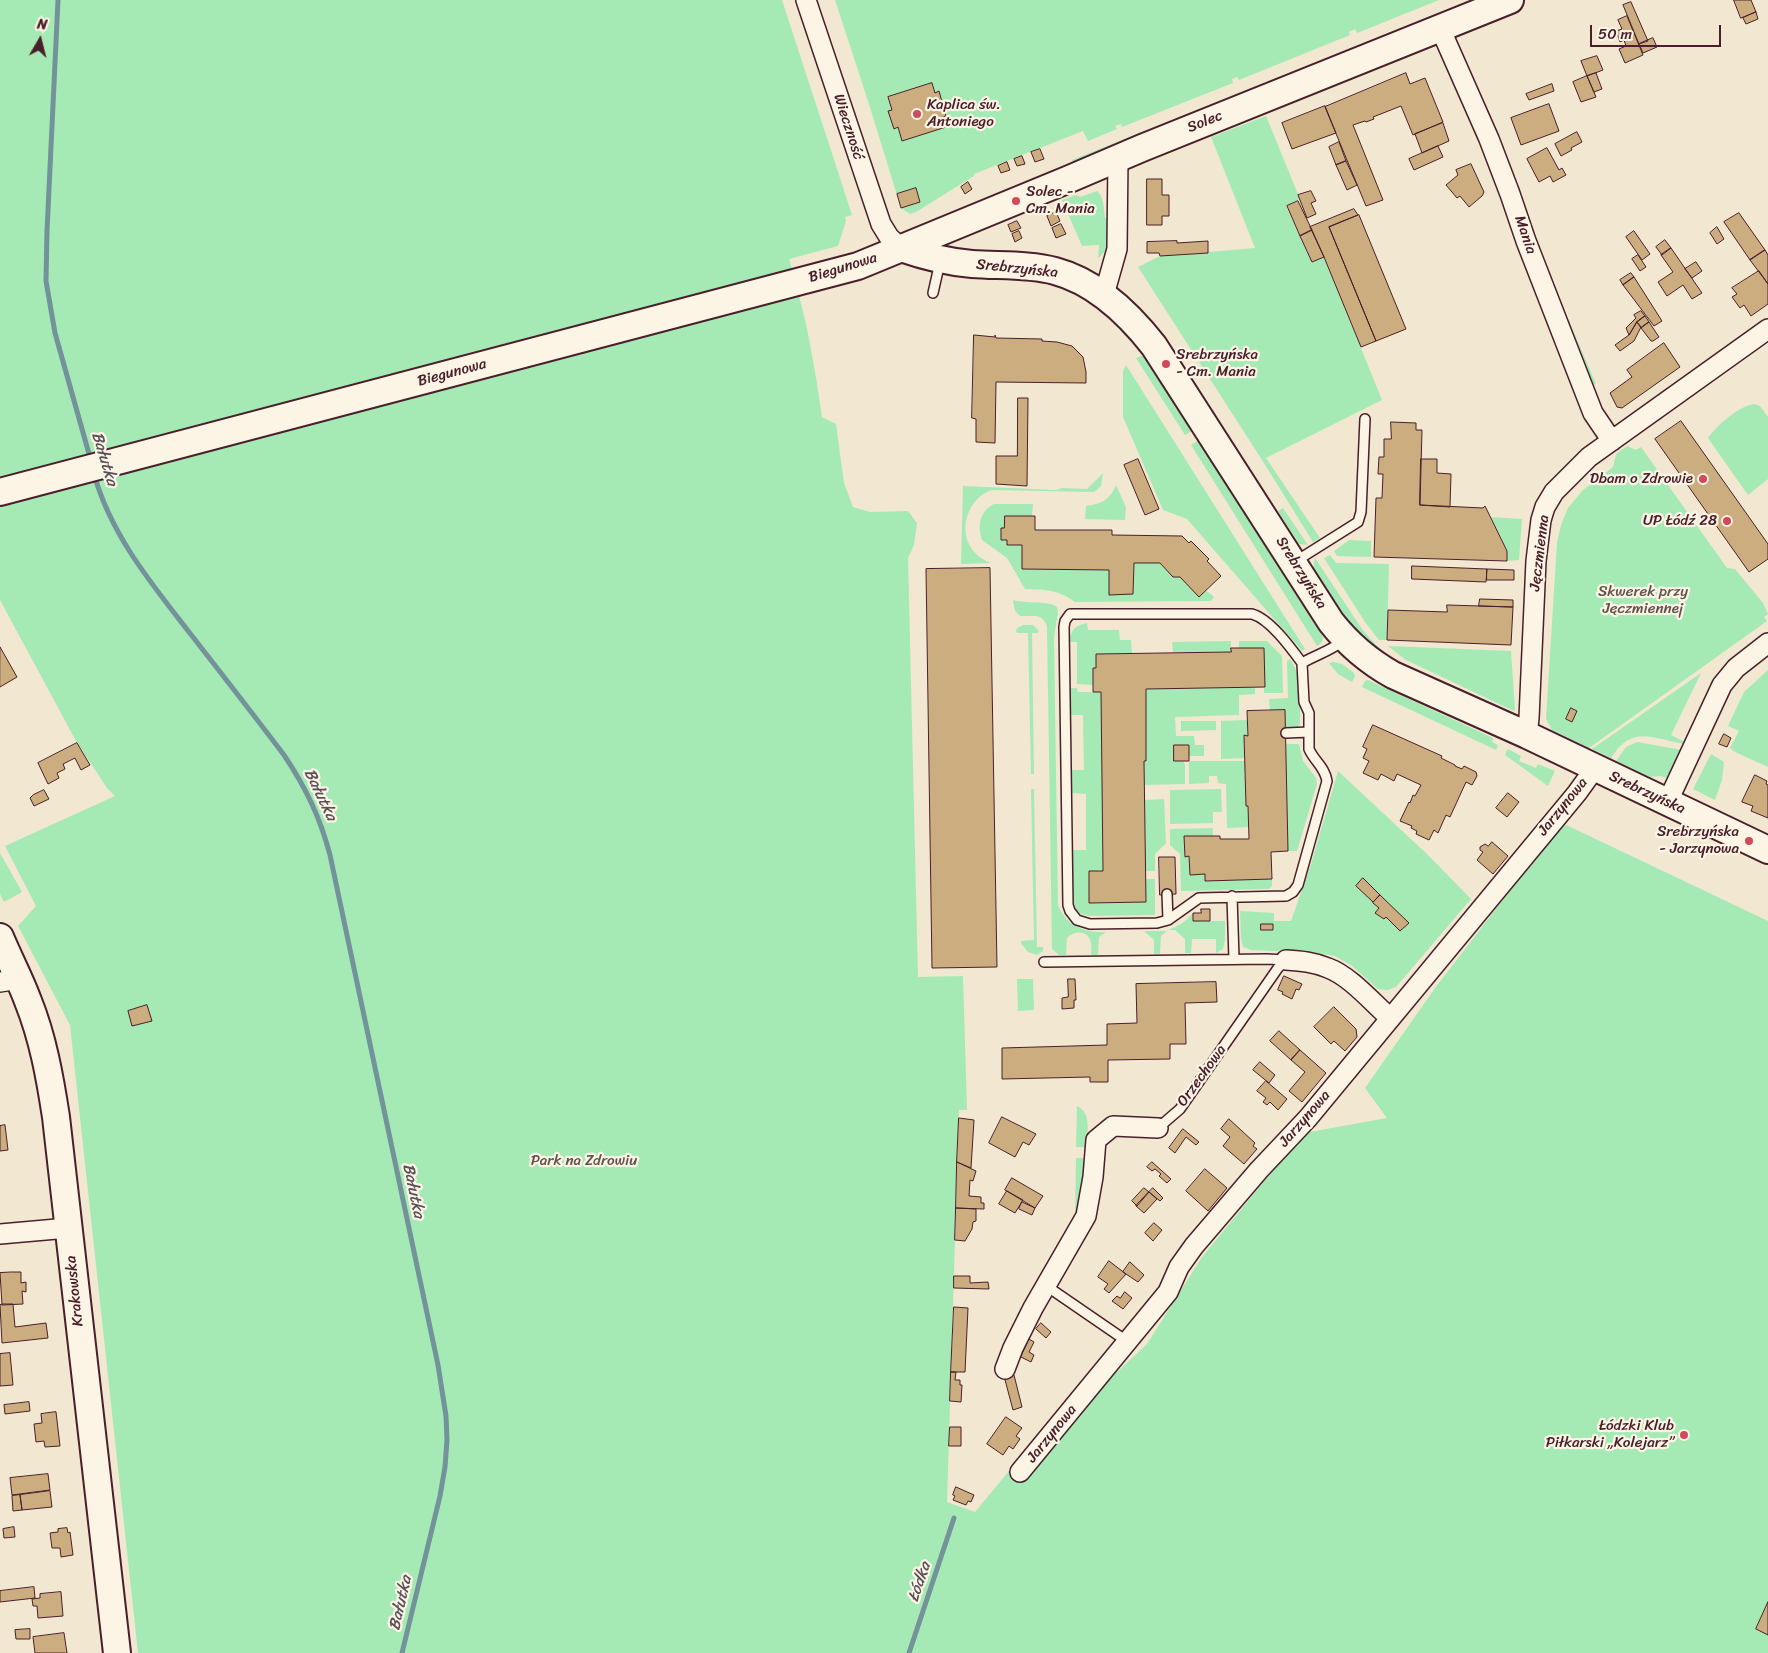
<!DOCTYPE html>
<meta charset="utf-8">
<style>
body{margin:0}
#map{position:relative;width:1768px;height:1653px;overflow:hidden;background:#f2e7d1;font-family:Sriracha,sans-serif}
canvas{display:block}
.north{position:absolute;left:15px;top:15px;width:50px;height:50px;-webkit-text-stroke:4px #fcf5e5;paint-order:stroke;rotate:8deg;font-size:14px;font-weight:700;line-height:20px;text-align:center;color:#4a1f2b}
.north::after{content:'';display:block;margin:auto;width:18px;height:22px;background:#4a1f2b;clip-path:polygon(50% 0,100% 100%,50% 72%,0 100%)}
.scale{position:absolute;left:1590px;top:25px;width:131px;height:22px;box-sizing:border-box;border:2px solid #4a1f2b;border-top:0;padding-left:6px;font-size:15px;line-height:18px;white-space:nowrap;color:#4a1f2b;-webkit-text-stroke:4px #fcf5e5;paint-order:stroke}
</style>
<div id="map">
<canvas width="1768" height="1653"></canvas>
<div class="north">N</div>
<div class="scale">50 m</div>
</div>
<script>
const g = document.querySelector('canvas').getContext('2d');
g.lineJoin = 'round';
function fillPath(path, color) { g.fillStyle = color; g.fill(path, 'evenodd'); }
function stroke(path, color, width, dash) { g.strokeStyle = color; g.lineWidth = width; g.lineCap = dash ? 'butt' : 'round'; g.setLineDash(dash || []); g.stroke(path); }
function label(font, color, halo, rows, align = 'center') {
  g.font = font + ' Sriracha,sans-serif'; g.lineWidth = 4.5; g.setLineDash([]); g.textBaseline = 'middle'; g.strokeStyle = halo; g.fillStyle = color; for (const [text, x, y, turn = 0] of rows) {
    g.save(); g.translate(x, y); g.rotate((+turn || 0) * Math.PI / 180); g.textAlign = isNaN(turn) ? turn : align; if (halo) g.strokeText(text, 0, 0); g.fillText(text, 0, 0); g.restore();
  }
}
fillPath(new Path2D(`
 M0,0h782l70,215 -7,2 1,4 -8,25 -49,13 3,10 49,-12 -48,16c14,48 22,95 29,144l14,7 8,59 9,24 17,5 38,-1 9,12 -3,22 -6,13 10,419 45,-1 4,134h-8l-12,392 28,10 34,-41 12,6 19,-12 40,-51 8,-15 59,-55 55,-87 102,-124 83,-15 -22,-30 70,-100 127,-165 206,98v732h-1630l-68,-628 -52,-99 18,-20 -31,-60 110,-50 -8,-8 -31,-47 -76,-141z
 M835,0h604l-82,33 -2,-4 -6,3 1,3 -111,45 -2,-3 -5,2 1,4 -111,44 -1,-3 -6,2 2,3 -29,12 -5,-10 -109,43v2l-58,36 -6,2 -9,-6 -33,-107z
 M1471,0h12l-409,165 -2,-5z
 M1266,116l34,83 -14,7 25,54 13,-3 58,143 -116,58 54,80 -7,4 -51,-82 -124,-193 22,-11 95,-8 -44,-111z
 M1097,191c7,6 7,18 8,27h5c-1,14 2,31 -12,40l1,-13 -17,1 -20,-46 14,-5 4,2z
 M1524,205l21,60 51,119 -6,1 -67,-177z
 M1144,355l50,75 -9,5 -49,-77z
 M1126,365l179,284 -3,2 -115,-132 -24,-9 -40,-93v-46z
 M1754,404l6,2 8,11v62l-20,16 -40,-57c9,-13 31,-32 46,-34z
 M1200,439l121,193 2,7 -2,4 -4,3 -126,-201z
 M1627,446l9,4 5,-3 86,121 8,1 28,34 5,11 -4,3 3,4 -178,127 -37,-18 -6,-11 11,-176 4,-18 7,-17 15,-18 30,-23 3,-13z
 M1103,473l-2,13 -7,6 -102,-2c-23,7 -35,39 -20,59 5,7 11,11 19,14l-30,1 2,-78 93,4 6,-2 25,1z
 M1116,485l10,22 -1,13 -40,-1 1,-13c15,-2 24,-6 30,-21z
 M994,504h39l-1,12h-27l-1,12h-3v12h6v5h15l87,25v24h24l1,-31h26l13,13c14,1 31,12 41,21l-3,4 -136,1c-18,-13 -29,-12 -50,-13l-18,-31 -25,-18c-5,-15 -2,-29 12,-36z
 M1283,508l25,37 -9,-1 -21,-33z
 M1491,517l31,2 -3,41 -12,1v-10z
 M1349,540l22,1v16l-34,-1 -3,-5z
 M1330,555l6,8 53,1 -2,76h-8l-14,-18 -41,-64z
 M1315,558l47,71 25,28 -5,-2 -28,-25 -41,-62z
 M1013,600c14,4 33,0 44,7l1,6 -4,24 4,268c9,22 26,27 48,27l-7,5 -1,18h-7c0,-4 1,-9 0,-13 -3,-12 -17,-12 -24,-4l-1,17h-7l-7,-6 -5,-322c-4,-15 -14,-10 -27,-11l-5,-5z
 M1087,623l1,7h31l1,10h11l1,13 -36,1v14l-3,1v16l-16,-1v-42h-8c2,-12 6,-17 18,-19z
 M1023,625h10l6,6 -1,2h-6l2,141h-3l-3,-141h-11l-1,-2 1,-3z
 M1231,641v11h-58l-1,-10z
 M1239,641h28l15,15 1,37h-19v-45h-25z
 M1388,646l123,5 4,58 -1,2 -108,-51z
 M1290,659c13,19 10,42 10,64l-2,4h-13v-16h-15l-1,-12 19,-1 -1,-37z
 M1334,662l8,2 12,9 1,3 -3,6 -14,-8 -9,-11z
 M1768,670v97l-33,-15 -5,-4 9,-17 -11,-5 16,-34z
 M1701,673l-30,62 14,7 -1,2c-33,-6 -52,-19 -73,14l-19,-9z
 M1368,680l125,58 -1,4 6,3 -2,5 -134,-63 3,-6z
 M1255,687v7l-16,1v20l-64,2 1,19h18l1,9h9v11h-15v-11h-15v16h9l2,4v19l-41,1v-24h2v-72z
 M1070,688h7l1,4h23l2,179h-14v32l57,-1v-23h9v36l-66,1c-5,-1 -10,-2 -13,-7 -5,-9 -3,-47 -3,-59h13v-56l-14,-1v-23h12l-1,-55h-13z
 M1247,720l1,16 -3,-1v23l-24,1v-38z
 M1181,721h35v9l-35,1z
 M1637,742l45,8 -14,26 -2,2 -5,-2 -11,1 -34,-16 10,-14z
 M1286,744h13l4,17 13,17 1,6 -20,67h-9z
 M1508,749l13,7 -2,5 17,7 2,-4 17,7 -7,15 -43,-31z
 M1711,754l13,8 -2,18 -7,20 -22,-11z
 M1189,761h56l1,44 2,1 1,21 -22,1 -1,-44 -8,-1 -1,-7h-8v7l-20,1z
 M1338,771l90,84 43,44 -75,88 -9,3 -9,-1 -26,-23 -17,-10 -18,-3 -66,-3 -8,-3 -2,-8 -1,-28 34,2v8h17l20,-57z
 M1031,789h3l3,158h6v4l-6,4 -9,-3 -7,-9v-2l13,-1z
 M1221,789l1,23h-9v11l-43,1v-34z
 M1164,799l2,44 -11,11v17h-10v-71z
 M1213,828v8h-29l1,20h4l1,19 15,-1v7l67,-2v7l-3,3 -88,2 -1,-37 -10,-9v-16z
 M0,853l22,39 -18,10 -4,-8z
 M1193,913v8h32v19l-2,9 -7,4v-14h-24l-1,14h-6v-14l-10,-9h-7l-7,6 -1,18h-6v-14l-10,-9h24v-1c11,-4 17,-8 25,-17z
 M1017,979h16l1,31 -16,1z
 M1077,1106c15,7 10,26 10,39l-2,2h-9z
 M1076,1158h9l2,2 -3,50 -9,10z`), '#a5eab5');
stroke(new Path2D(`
 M58,0l-11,231 -1,50 9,52 36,128
 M94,474c17,61 57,109 95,158 32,41 64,82 95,123 22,33 36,62 46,100l108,510 8,51 1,24 -2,27 -5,29 -38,157
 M909,1653l45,-135`), '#73929a', 5);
const building = new Path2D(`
 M1734,0h17l5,12 -15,6z
 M1631,2l17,39 -9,3 -16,-39z
 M1756,12l2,7 -12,5 -3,-6z
 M1627,16l16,39 -18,8 -6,-14 7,-3 -2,-6 -4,2 -4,-11 6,-2 -4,-9z
 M1653,38l4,9 -14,6 -4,-9z
 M1597,56l6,14 -16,6 -6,-15z
 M1406,73l4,11 15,-6 18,44 -30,13 -12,-29 -28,11 1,2 -8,3 -1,-1 -12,4 30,75 -17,6 -41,-99z
 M1596,73l6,16 -8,3 -7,-16z
 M1587,76l9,21 -15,5 -8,-20z
 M932,83l3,10 4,-2 7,25 -3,1 3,10 -44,14 -4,-14 -4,2 -6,-18 4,-1 -4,-13z
 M1552,84l2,7 -25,9 -3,-6z
 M1549,104l10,27 -38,14 -10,-27z
 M1325,106l11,27 -44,16 -10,-26z
 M1443,123l6,18 -27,12 -7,-19z
 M1577,132l5,10 -11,6 1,2 -11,6 -6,-12z
 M1339,142l7,19 -10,4 -7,-18z
 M1438,146l5,11 -29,13 -5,-11z
 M1547,148l12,22 3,-2 4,7 -13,7 -3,-6 -11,6 -12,-23z
 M1040,149l4,10 -9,3 -4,-10z
 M1022,156l3,8 -8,2 -3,-7z
 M1346,161l11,24 -10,5 -11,-25z
 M1007,162l3,8 -9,3 -3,-7z
 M1471,164l13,28 -2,4 -13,11 -9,-11 -3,2 -11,-13 12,-10 -2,-5z
 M1147,179h15v16h7v21h-7v9h-15z
 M968,182l4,7 -7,5 -4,-7z
 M916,188l4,14 -19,6 -4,-14z
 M1311,191l5,10 -5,2 5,11 -9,4 -9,-23z
 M1298,201l14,29 -12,6 -13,-30z
 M1354,209l4,6 -29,12 47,114 -15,6 -37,-90 -14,-30z
 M1056,212l4,9 -9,5 -4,-10z
 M1739,213l26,37 -15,10 -26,-38z
 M1359,215l47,114 -30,12 -47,-114z
 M1017,221l4,7 -10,4 -3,-7z
 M1061,224l5,10 -10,4 -4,-10z
 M1717,227l7,12 -7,5 -7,-11z
 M1312,230l12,27 -12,5 -12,-26z
 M1019,231l3,7 -7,4 -3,-8z
 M1634,231l16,23 -8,6 -16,-23z
 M1665,240l6,8 -9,7 -6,-8z
 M1177,241v2l31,-2v12l-48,3 -1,-3h-12v-11z
 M1671,248l31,45 -10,6 -9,-14 -16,11 -9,-14 15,-10 -12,-17z
 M1765,250l3,5v29l-18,-24z
 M1638,255l8,12 -6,4 -8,-12z
 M1696,262l6,9 -10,7 -7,-9z
 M1759,271l9,13v20l-17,12 -7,-11 -4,3 -8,-11 5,-3 -5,-6z
 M1631,273l3,4 -11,8 -3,-5z
 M1634,277l28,44 -8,5 -31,-41z
 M1641,311l4,5 -8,6 -8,13 -3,-7 10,-10 -2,-3z
 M1645,316l4,6 -8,6 -4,-6z
 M1637,322l4,5 -7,14 -14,10 -5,-6 14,-10z
 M1649,322l10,15 -6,4h-2l-10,-13z
 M974,335l21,2v-2l1,3 46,1v2l15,1 15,4 11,11 3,15v11l-90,-1 -1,61 -19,-1v-23l-4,-1z
 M1664,343l16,24 -58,41 -5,-1 -7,-14 22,-16 -5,-7z
 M1018,398h10l-1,88 -31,-2v-28h21z
 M1681,421l87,123v15l-19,13 -94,-133z
 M1391,422l25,1v7h6l-2,75 63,3 2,-2 22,45v10l-133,-4 2,-59h6l1,-24h-5l1,-17h5v-18h7z
 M1138,459l21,50 -14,6 -21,-50z
 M1421,459h16v14l14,1 -1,33 -30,-2z
 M1005,516h30v14h77v5l70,1 7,7 2,-2 18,18 -2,2 14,15 -22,21 -19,-20h-7l-13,-14h-26l-1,31 -24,1v-25l-87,-1v-24h-15v-5h-6v-12h3z
 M1412,566l75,3 -1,13 -74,-3z
 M990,568l7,399 -65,1 -6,-399z
 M1487,569l27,1v10h-27z
 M1480,599l33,1v7l-34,-1z
 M1447,605l66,2 -2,38 -124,-5 1,-30 59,2z
 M0,647l17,30 -17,10z
 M1231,648h33l1,39 -119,2v72h-2l2,141 -57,1v-32h14l-2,-179h-8v-24h3v-14l135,-2z
 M1571,708l6,3 -5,11 -6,-3z
 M1285,710l3,141 -17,1 1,27 -67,2v-7l-15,1 -1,-19 -4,1 -1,-21h36v3h29l-1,-33h-2l-2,-71 4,1 -1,-25z
 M1373,725l69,31 -1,2 14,7v1l7,3 2,-3 12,6 1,4 -5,9 -6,-3 -16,35 -4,-2 -8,18 -4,-3 -5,10 -13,-6 1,-3 -6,-3 1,-2 -12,-5 9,-19 1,1 3,-8 2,1 6,-11 -24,-11 -3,7 -13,-7 -3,6 -15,-7 6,-12 -6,-3 4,-9 -4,-2z
 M1724,734l7,4 -4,9 -8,-3z
 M77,743l13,22 -9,5 -6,-12 -12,6 2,5 -8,4 2,5 -11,6 -10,-21z
 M1174,745h15v16h-15z
 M1755,775l12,6 -1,3 2,1v33l-17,-7 2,-5 -11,-4z
 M44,790l5,9 -15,7 -4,-8 3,-3z
 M1508,793l11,9 -12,15 -11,-9z
 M1492,842l16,14 -15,18 -16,-14 6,-8 -3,-2v-3l5,-3 3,2z
 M1159,857h16l1,37 -16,1z
 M1363,878l17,17 -7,7 -17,-16z
 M1380,895l29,28 -9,8 -14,-14 -2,2 -9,-6 4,-5 -6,-5z
 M1201,909h9v12h-17v-8h8z
 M1261,924h12v6h-12z
 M1284,976l18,8 -3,6 -3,-1 -4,10 -10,-5 1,-2 -5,-2z
 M1068,979h7l1,21h-2v8l-12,1v-11l6,-1z
 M1216,982l1,20 -32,1 1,41h-16v15l-62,1v22h-18v-5l-88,2v-31l105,-3v-21l30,-1 -1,-39z
 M147,1005l5,16 -20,5 -4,-15z
 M1334,1007l22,22 1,8 -12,14 -11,-10 -3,3 -17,-17z
 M1279,1031l21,19 -9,10 -21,-19z
 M1300,1050l26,23 -24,29 -13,-11 16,-19 -14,-12z
 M1260,1062l15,13 -6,8 -16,-13z
 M1266,1081l21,18 -9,11 -8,-8 -3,3 -4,-3 3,-4 -9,-7z
 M1002,1117l34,17 -7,11 -6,-3 -8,15 -26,-14z
 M959,1118l15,2 -3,48 -14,-6z
 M1229,1119l26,24 -2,3 4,3 -13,15 -21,-18 7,-9 -9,-8z
 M5,1125l3,25 -8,1v-25z
 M1183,1129l16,13 -3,3 -10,-8 -11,16 -6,-5z
 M957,1162l19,9 -3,10 -3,-1 -1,16 12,1v6h3v6l-28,-1z
 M1152,1162l19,17 -4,4 -8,-7 2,-2 -6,-5 -3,2 -5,-4z
 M1205,1169l22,19 -19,23 -22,-20z
 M1012,1178l31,18 -8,12 -30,-18z
 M1144,1188l5,4 -12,14 -5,-5z
 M1153,1188l10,10 -3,3 -11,-9z
 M1007,1191l16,9 -8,13 -16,-9z
 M1149,1192l8,7 -13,14 -8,-7z
 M1022,1202l13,6 -3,7 -13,-6z
 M956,1208l20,1v12l-3,1 -1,7 -7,12 -10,-1z
 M1154,1223l8,7 -9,11 -8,-8z
 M1109,1261l17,13 -17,19 -5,-4 4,-5 -10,-7z
 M1130,1262l14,13 -6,7 -15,-10z
 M11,1272h10v11l5,-1v10l-4,-1 1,13 -21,1 -2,-32z
 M954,1276h16v7l18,-1 1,7 -35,-1z
 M1125,1292l7,6 -9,11 -11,-8 5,-5 3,2z
 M3,1304h10l2,23 31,-4 2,15 -46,5 -2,-38z
 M954,1307l14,1 -3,64h-14z
 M1041,1323l10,9 -5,6 -10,-9z
 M1029,1339l5,3 -5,10 5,3 -3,7 -10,-5z
 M10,1353l3,32 -13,1v-32z
 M951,1372h5l-1,8h5v5h2l-1,17 -11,-1z
 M1014,1375l8,32 -9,3 -9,-34z
 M29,1402l1,9 -25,3 -1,-9z
 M56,1412l4,34 -15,1 -1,-6 -8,1 -2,-18 8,-1 -1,-9z
 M1006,1417l16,11 -6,8 4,3 -7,10 -4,-3 -6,9 -16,-11z
 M950,1427h11v19h-12z
 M48,1474l2,16 -38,5 -2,-17z
 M956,1487l18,8 -3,7 -3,-1 -2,4 -13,-5 2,-4 -2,-1z
 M50,1491l2,16 -30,3 -2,-15z
 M20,1495l2,15 -9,1 -1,-15z
 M14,1527l1,10 -11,1 -1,-9z
 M67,1528l1,5 2,-1 3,23 -12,2 -1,-9h-8l-2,-15 8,-1v-3z
 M34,1587l1,11 -35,4v-11z
 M61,1592l2,24 -25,2 -1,-12h-4l-1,-7 8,-1v-4z
 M1768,1602v33l-12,-6z
 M30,1629v10h-14l-1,-9z
 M64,1633l3,20h-32l-2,-16z`);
fillPath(building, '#ccad80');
stroke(building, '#4a1f2b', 1);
const lane = new Path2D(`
 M933,293l7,-31
 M1296,561l62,-39 3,-10 4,-93
 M1302,663l2,39 5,11v36c5,12 16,18 18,32l-29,104 -5,7 -7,4 -87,2 -31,22 -11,3 -67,1 -13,-4 -7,-9 -2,-6 -4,-278 1,-6 5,-7h182c18,5 39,34 50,49 14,-8 28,-12 41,-22
 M1286,733l23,-1
 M1167,894l1,26
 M1232,896l2,63
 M1044,962l223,-3 19,1
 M1158,1128l22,-19 98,-141 8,-8
 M1045,1285l83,57`);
const street = new Path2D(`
 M806,0l75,224 8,13 12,11
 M1440,28l49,111 21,55 16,47 67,172 19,28
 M1104,295l13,-46 1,-91
 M1527,735l2,-17 7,-157 5,-41 4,-13 9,-15 35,-35 179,-128
 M1667,803l55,-118 14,-17 32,-25
 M1286,960c15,1 28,2 42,8 22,8 44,34 62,50
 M0,982l19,-3
 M0,1234l68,-6
 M1005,1369l8,-21 20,-40 53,-92 7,-39 3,-37 17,-14 45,2
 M1020,1472l148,-180 11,-25 15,-21 65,-76 49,-52 269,-325 18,-25`);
const secondary = new Path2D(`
 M901,248c23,8 47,14 71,16 27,2 57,0 83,7 41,11 74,43 99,75l177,276c18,23 37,39 62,53l134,60 241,115
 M0,492l858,-226 209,-86 75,-32 368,-148
 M0,937c9,22 20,42 28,64 15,37 22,77 28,116l61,536`);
stroke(lane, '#4a1f2b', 12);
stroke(street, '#4a1f2b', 22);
stroke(secondary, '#4a1f2b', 30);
stroke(lane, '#fcf5e5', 9);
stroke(street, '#fcf5e5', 19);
stroke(secondary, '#fcf5e5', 26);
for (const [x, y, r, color] of [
 [917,114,5,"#d1495b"],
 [1016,201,5,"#d1495b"],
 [1166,364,5,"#d1495b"],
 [1703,479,5,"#d1495b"],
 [1727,521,5,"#d1495b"],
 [1749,841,5,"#d1495b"],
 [1684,1435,5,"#d1495b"]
]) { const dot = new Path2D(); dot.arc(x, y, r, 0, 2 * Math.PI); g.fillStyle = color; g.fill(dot); stroke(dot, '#fcf5e5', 2); }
label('15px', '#4a1f2b', '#fcf5e5', [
 ["Kaplica św.",927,105,"left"],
 ["Antoniego",927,122,"left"],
 ["Solec -",1026,192,"left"],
 ["Cm. Mania",1026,209,"left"],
 ["Srebrzyńska",1176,355,"left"],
 ["- Cm. Mania",1176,372,"left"],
 ["Dbam o Zdrowie",1693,479],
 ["UP Łódź 28",1717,521],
 ["Srebrzyńska",1739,832],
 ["- Jarzynowa",1739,849],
 ["Łódzki Klub",1674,1426],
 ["Piłkarski „Kolejarz”",1674,1443]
], 'right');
label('15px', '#4a1f2b', '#fcf5e5', [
 ["Solec",1205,122,-22],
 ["Wieczność",848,127,72],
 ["Mania",1525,235,71],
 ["Biegunowa",843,268,-17],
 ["Srebrzyńska",1017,269,6],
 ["Biegunowa",452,373,-15],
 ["Jęczmienna",1540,553,-83],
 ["Srebrzyńska",1301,573,58],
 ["Srebrzyńska",1647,793,25],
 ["Jarzynowa",1563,807,-51],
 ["Orzechowa",1202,1076,-54],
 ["Jarzynowa",1305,1119,-49],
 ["Krakowska",75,1291,-96],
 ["Jarzynowa",1052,1434,-51]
]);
label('15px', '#61524e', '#fcf5e5', [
 ["Skwerek przy",1643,592],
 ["Jęczmiennej",1643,609],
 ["Park na Zdrowiu",584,1161]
]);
label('italic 16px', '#5b4f59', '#fcf5e5', [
 ["Bałutka",104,459,73],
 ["Bałutka",320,795,64],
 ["Bałutka",413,1191,78],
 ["Łódka",920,1582,-71],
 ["Bałutka",401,1603,-77]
]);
</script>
